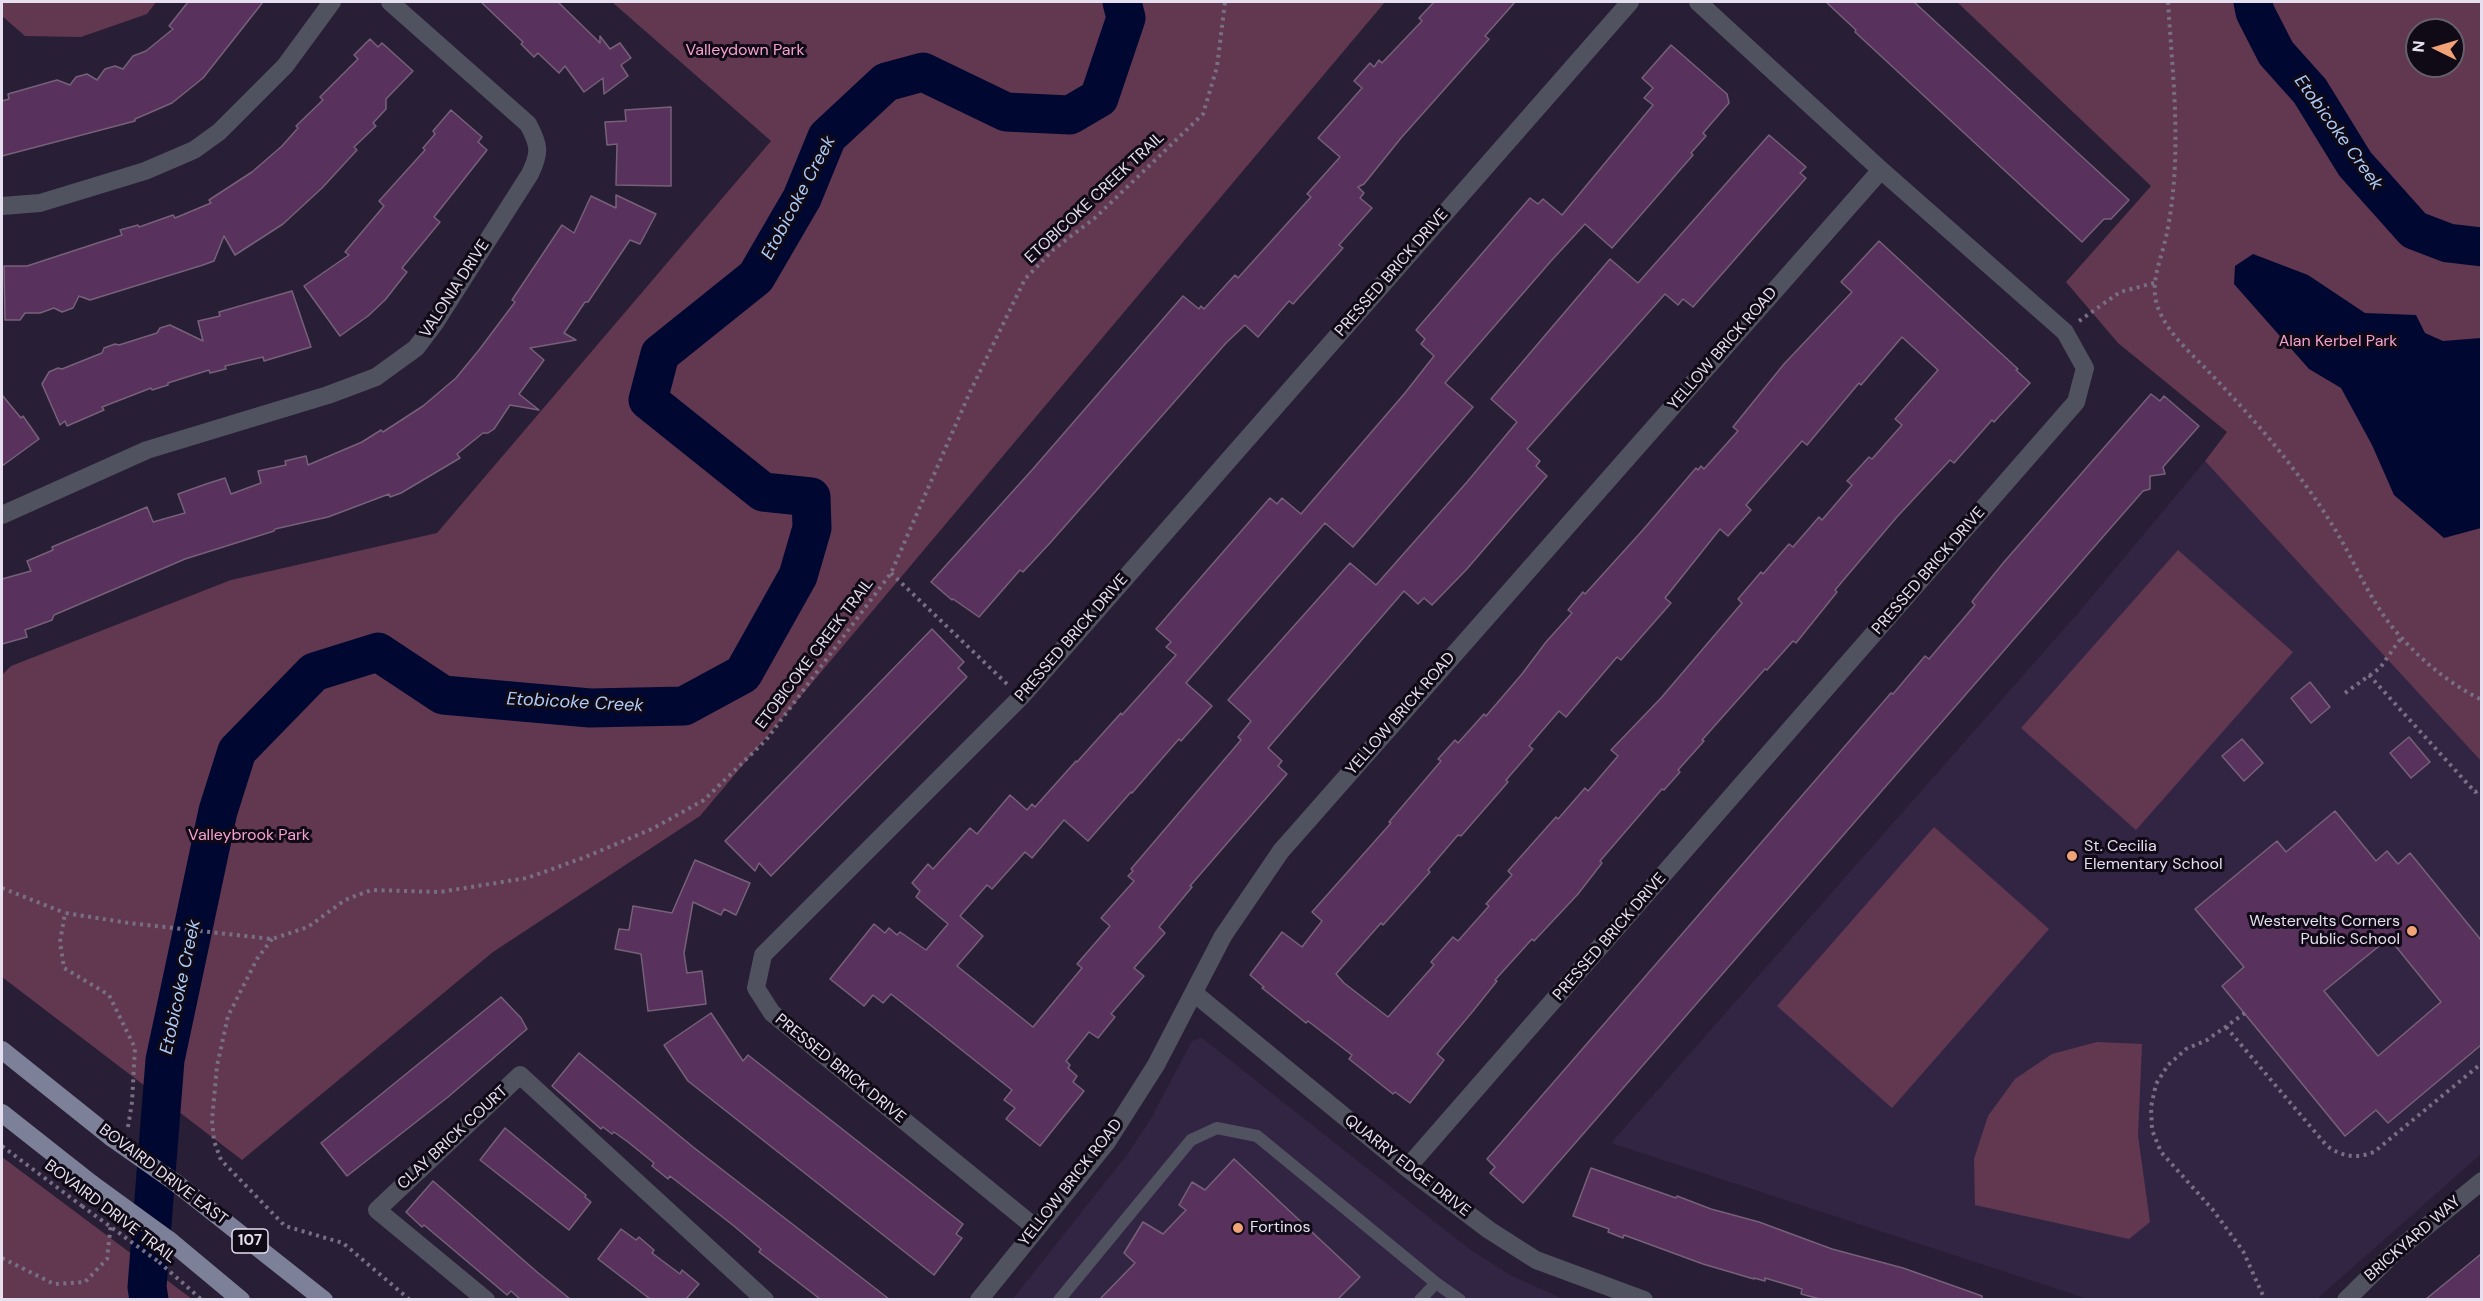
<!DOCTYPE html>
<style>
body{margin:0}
#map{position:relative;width:2483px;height:1301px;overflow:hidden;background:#281e36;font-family:"DM Sans",sans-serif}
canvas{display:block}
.frame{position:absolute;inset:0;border:3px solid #e5dfef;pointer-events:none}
.north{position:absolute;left:2405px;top:18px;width:60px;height:60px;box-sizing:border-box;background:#0f0a15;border:2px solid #655f6c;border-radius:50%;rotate:275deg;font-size:16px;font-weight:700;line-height:24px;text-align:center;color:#e5dfef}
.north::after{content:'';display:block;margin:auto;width:21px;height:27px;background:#efa376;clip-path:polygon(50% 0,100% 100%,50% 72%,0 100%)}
</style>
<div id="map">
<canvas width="2483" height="1301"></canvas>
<div class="frame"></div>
<div class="north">N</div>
</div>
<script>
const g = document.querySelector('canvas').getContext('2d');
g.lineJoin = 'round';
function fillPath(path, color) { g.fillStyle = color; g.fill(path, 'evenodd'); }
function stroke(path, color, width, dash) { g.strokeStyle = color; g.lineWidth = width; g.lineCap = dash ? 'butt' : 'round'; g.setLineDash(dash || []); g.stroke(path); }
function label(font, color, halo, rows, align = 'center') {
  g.font = font + ' "DM Sans",sans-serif'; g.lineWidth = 6; g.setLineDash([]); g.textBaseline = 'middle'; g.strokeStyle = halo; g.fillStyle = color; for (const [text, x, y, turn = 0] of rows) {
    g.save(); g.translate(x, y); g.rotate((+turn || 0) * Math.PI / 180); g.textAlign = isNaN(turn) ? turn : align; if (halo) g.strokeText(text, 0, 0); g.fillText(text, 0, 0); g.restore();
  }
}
fillPath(new Path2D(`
 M2205,461l276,300v393l-164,145h-229l-477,-156 468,-531z
 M1202,1038l266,210 42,27 53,24 -551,1 117,-148 20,-30 43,-81z`), '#322544');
fillPath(new Path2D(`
 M2,2h154l-9,12 -66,23 -56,-1 -23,-20z
 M612,2h773l-685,814 -207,136 -251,208 -240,-183v-302l9,-9 220,-86 206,-47 334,-392z
 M1957,2h524v759l-276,-300 22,-29 -109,-89 -52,-61 85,-96zM2417,30h36v36h-36z
 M2178,550l115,102 -157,178 -115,-102z
 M1934,827l115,102 -157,179 -115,-102z
 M2097,1042l45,2 -4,92 12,86 -21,17 -154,-34 -1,-46 14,-43 27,-37 37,-25z
 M2,1157l190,142h-190z`), '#623850');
fillPath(new Path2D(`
 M2253,254l55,21 57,38 51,2 9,18 18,8 38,-3v190l-37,10 -50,-43 -22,-50 -31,-57 -32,-19 -75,-85 1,-18z`), '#000831');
stroke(new Path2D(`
 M2253,2l2,10 21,41 34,38 45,73 59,66 34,13 34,4
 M149,1300l-2,-13 18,-227 53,-249 19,-60 77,-79 64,-20 65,43 147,13 94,-2 59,-32 55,-98 14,-48 -1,-31 -48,-5 -115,-92 12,-46 96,-77 46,-79 25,-61 59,-55 37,-10 83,40 64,3 29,-17 27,-80 -4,-16`), '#000831', 39);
const building = new Path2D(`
 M188,2h75l-60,76 -31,25 -37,16v2l-133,35v-55l7,-2 -1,-5 49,-14 13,5 6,-8 11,-3 10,6 8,-11 10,-3 8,3 10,-13 13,-5 27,-22 -4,-3z
 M481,2h77l42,41v-7l10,13 10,-6 11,15 -10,7 7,11 -24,18 -1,-16 -19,14 -19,-26 -6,7 -21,-20 -4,4 -13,-13 2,-2z
 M1434,2h81l-30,34 4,3 -88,99 -37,46 -6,3 6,6 -4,5 12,10 -33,37 4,3 -50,56 -4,-3 -31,36 -13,-12 -19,18 -176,200 -27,29 -3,-2 -41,47 -26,-18 -1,1 -21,-18 101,-112 151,-174 16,13 2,-3 3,3 31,-34 3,3 73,-81 -4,-3 33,-37 -22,-19 44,-50 -8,-7 16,-18 4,4 5,-7 3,3 40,-42 -3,-3z
 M1826,2h88l215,198 -18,19h-7l-22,23 -227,-210 1,-2z
 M370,39l8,8 4,-4 31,28 -27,28v10l-13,14 3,3 -22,21 3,3 -35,38 -39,36 -48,31 -11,-19 -10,25 -11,4 -113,35 -11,-4 -6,12 -11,4 -8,-4 -14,5h-15l-5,7h-15l-1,-54h23l95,-31 -2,-5 18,-5 1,2 34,-12 2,3 36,-15 -2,-3 43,-28 30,-26 16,-18 -2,-2 27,-26 -3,-3 38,-38 -4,-4z
 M1671,45l56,49 2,9 -26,30 3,3 -15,17 2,2 -81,93 -27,-24 -34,37 -106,122 28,24 -120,140 -28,-24 -139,160 26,23 -31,35 -2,-2 -47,54 -1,-1 -43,49 -24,-21 -32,38 -7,-6 -33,37 -5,-4 -27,31 23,20 -26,30 76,61 49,-59 -5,-4 33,-38 -9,-8 33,-37 -6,-5 5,-5 -2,-2 110,-129 -3,-3 13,-16 -23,-21 122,-137 26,22 91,-103 50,-60 -26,-23 119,-140 28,24 131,-148 37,32 -6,6 6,5 -113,129 -10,-8 -5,6 -13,-11 -138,155 13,12 -4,5 11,10 -81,94 -34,35 -8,-7 -6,6 -14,-13 -136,157 14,13 -4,5 9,8 -97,112 2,1 -33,40 6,6 -31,35 10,8 -33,38 4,3 -17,21 -9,-6 -23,29 4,4 -2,3 9,8 -4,6 11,9 -44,55 -34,-27 9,-11 -11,-8 8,-10 -98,-78 -23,-18 -8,9 -10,-8 -9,11 -34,-27 44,-55 11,9 4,-5 8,7 3,-3 26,18 22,-26 -32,-27 4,-6 -8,-8 16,-19 5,5 37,-41 7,6 33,-39 17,15 5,-6 3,3 41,-46 1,1 44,-49 1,2 54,-60 -10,-8 5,-5 -15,-13 114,-131 7,6 5,-6 19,16 104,-121 29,-37 -13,-12 4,-5 -9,-9 114,-132 8,6 5,-5 19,16 91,-110 -9,-7 9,-10 -11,-10z
 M671,107v79l-55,-1 1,-41 -10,1 -2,-23 21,-1 -1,-11z
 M451,110l31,27 -4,5 9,8 -53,67 6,5 -38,46 5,4 -22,28 -17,16 -28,20 -36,-50 45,-31 -4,-3 39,-46 -5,-5 46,-51 -2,-2 12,-14 -2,-3z
 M616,195l40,19 -16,30 -10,-4 -42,62h-3l-21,31 12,7 -46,8 14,12 -25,34 20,16 -29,-5 -16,24 -6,4h-5l-26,21 3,4 -59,35 -11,4 -1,-3 -61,23 -53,12 -1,2 -89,28 -131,56 -2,5 -27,10 2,7 -25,7v-65l29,-8 -4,-10 26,-11 -1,-3 95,-40 6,15 32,-9 -7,-19 28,-10 19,-6 6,16 30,-11 -3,-12 28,-6 -1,-4 21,-5 2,9 54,-23 19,-12 2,2 40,-26 33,-28 23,-28 36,-48 -3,-2 50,-75 12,8 17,-37 25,12z
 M1879,241l139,128 -2,1 14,13 -36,39 -2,-2 -38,43 -4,-3 -54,58 -61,72 2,2 -41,51 -3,-2 -26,29 -2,-1 -63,71 2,1 -26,29 2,2 -16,18 -2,-1 -62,72 2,2 -24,31 -44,47 -2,-2 -37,41 2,1 -24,30 -36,43 7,6 -34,43 -15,-11 -2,2 -44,-35 3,-4 -44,-34 -2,2 -44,-35 2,-1 -14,-12 32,-43 20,15 20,-26 -10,-9 79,-89 -2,-1 52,-61 -3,-2 17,-19 3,3 26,-29 2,2 36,-42 24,-32 26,-29 -4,-3 15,-18 2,2 57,-63 54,-63 2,2 3,-4 3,3 34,-38 -5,-4 51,-63 68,-72 -11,-10zM1902,337l36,33 -43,49 7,6 -30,34 -3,-2 -22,24 5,4 -30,35 -3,-3 -26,30 -4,-3 -26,30 -2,-2 -23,27 4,4 -81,95 -50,52 7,6 -30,35 -3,-3 -27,31 -2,-2 -48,54 4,4 -26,29 3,2 -31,35 -5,-4 -22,25 3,3 -46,52 -44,-34 -8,-9 45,-51 2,2 47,-53 -2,-2 30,-35 3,1 47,-54 -2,-2 27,-31 -4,-3 30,-35 7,6 51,-60 4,3 50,-57 -6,-5 55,-69 8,7 23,-26 -5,-5 56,-64 5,4 52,-62 2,2z
 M292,291l19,56 -47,14 -1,-4 -38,9 1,3 -16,4 -1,-3 -41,13v2l-16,5 -1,-2 -49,19 2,3 -37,16 -2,-5 -5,4 -18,-41 7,-12 9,-4 4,1 40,-16 2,-5 11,-4 4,1 38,-12 3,-5 10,-3 33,16 -5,-20 22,-5 -1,-4z
 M2151,394l9,7 4,-5 35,30 -36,41 2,7 -15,2v13l-7,2 -35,40 -585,672 -33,-30 5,-6 -8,-8 404,-466 2,1 32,-38 4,3 46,-54 -3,-3 2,-3 30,-37z
 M2,395l19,23 2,-2 16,23 -37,27z
 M932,629l32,33 -6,6 9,9 -196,199 -12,-13 -4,8 -30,-30z
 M2310,682l20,25 -19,16 -20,-25z
 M2409,737l21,25 -19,16 -21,-25z
 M2242,739l21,24 -19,18 -22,-25z
 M2335,811l41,50 11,-10 11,13 12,-11 71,87v105l-93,78 -12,-13 -31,26 -123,-150 22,-19 -49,-58 82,-68 9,11zM2389,938l52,64 -63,54 -54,-65z
 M695,860l55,23 -14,32 -12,-6 -3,6 -28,-13 -9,51 3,20 15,-2 4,33 -58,7 -7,-57 -26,-5 4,-20 10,1 4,-24 39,7z
 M501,997l20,21 6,11 -79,68 -101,79 -26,-33z
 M711,1013l32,48 5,-6 215,169 -7,10 6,4 -28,37 -246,-194 -24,-36z
 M579,1053l114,94 196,152h-69l-61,-47 2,-3 -27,-23 -64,-50 -2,3 -16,-13 2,-3 -26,-21 -14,-10 -2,2 -9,-7 -2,2 -49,-43z
 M505,1128l81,67 -1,2 6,5 -22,28 -89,-70z
 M1234,1159l126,118 -22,22h-238l35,-36 -11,-10 19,-31 20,12 23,-24 -7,-5 13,-23 13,8z
 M1591,1168l85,30 1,-2 34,13 48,13 73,27 71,19 79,28v3h-162l-19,-5 1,-5 -37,-11v3l-11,-3v1l-51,-15 -79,-29 -1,3 -15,-6 1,-3 -36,-13z
 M433,1181l104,91 33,27h-50l-9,-8 -4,4 -83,-70 -2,2 -16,-15z
 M621,1229l15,11 3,-3 15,13 -2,3 28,21 2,-4 17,14 -13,15h-36l-52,-40z
 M2481,1254v45h-55z`);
fillPath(building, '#58315c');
stroke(building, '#776179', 1.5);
stroke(new Path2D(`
 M2168,2c5,78 15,157 -2,235 -5,23 -17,47 -8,71 10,26 33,45 51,64 47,49 92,101 127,159 21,35 36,75 64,105 23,26 50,48 82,64
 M2079,321l41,-29 34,-9
 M891,573l116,111
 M2369,675l106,117 7,-3
 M2345,693l35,-25 21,-30
 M2,888l63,25
 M272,939l-15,20 -29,57 -11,50 -5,54 2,21 7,19 64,66 58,17 67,57
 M2245,1013l-38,27 -21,9 -18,16 -12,19 -5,23 1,23 9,22 52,58 30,41 22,49
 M2226,1027l101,119c16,11 29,13 47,6l108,-89
 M128,1127l4,-25 3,-54 -26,-53 -45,-27 -4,-26 5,-29 64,10 143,16 36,-12 37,-27 26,-10 69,2 87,-14 56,-20 69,-29 52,-29 62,-60 125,-167 79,-181 55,-113 29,-30 42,-32 107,-103 14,-47 8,-65
 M2,1146l80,60
 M2,1258l52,26 31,-2 22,-23 4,-36
 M159,1262l43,38`), '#786f84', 4, [3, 4.5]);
stroke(new Path2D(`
 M1059,1300l132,-160 26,-12 40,8 179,147
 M1420,1300l16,-17 24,17`), '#51525f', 12);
stroke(new Path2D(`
 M2,206l38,-3 105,-32 49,-21 25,-18 66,-66 47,-64
 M2,515l145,-65 181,-55 48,-18 40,-29 19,-25 95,-149c10,-21 10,-28 -2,-50l-138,-122
 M1194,993l213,175 82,62 47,30 108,40
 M1407,1168l669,-766 9,-34 -20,-36 -184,-162 -183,-168
 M1037,1229l-265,-216 -16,-25 7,-33 258,-258 609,-695
 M486,1300l-109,-90 143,-135 245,225
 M979,1300l128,-158 49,-77 67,-129 58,-85 600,-681
 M2346,1300l48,-47 88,-72`), '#51525f', 18);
stroke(new Path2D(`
 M2,1050l110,88
 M2,1113l90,71
 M176,1183l148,117
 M169,1240l72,60`), '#7d8099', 18);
stroke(new Path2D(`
 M82,1206l77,56`), '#786f84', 4, [3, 4.5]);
stroke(new Path2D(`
 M112,1138l64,45
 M92,1184l77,56`), '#7d8099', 18);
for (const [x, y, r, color] of [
 [2072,856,6,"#efa376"],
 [2412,931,6,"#efa376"],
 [1238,1228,6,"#efa376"]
]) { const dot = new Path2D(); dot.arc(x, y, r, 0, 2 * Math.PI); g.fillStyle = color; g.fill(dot); stroke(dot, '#0f0a15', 2); }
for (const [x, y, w] of [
 [250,1241,36]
]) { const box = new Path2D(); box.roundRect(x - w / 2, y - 12, w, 24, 4.5); g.fillStyle = '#0f0a15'; g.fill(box); stroke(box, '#e5dfef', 1.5); }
label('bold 15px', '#e5dfef', null, [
 ["107",250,1241]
]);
label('16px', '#f5a0cf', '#0f0a15', [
 ["Valleydown Park",745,51],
 ["Alan Kerbel Park",2338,342],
 ["Valleybrook Park",249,836]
]);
label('16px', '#e5dfef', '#0f0a15', [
 ["ETOBICOKE CREEK TRAIL",1095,198,-43],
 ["PRESSED BRICK DRIVE",1392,273,-49],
 ["VALONIA DRIVE",455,289,-57],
 ["YELLOW BRICK ROAD",1723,349,-49],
 ["PRESSED BRICK DRIVE",1929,571,-49],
 ["PRESSED BRICK DRIVE",1072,638,-49],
 ["ETOBICOKE CREEK TRAIL",815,654,-53],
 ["YELLOW BRICK ROAD",1401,714,-49],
 ["PRESSED BRICK DRIVE",1610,937,-49],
 ["PRESSED BRICK DRIVE",840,1069,39],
 ["CLAY BRICK COURT",453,1138,-43],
 ["QUARRY EDGE DRIVE",1407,1166,38],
 ["BOVAIRD DRIVE EAST",163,1175,37],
 ["YELLOW BRICK ROAD",1071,1183,-52],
 ["BOVAIRD DRIVE TRAIL",110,1212,37],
 ["BRICKYARD WAY",2413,1239,-41]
]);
label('16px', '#e5dfef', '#0f0a15', [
 ["St. Cecilia",2084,847],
 ["Elementary School",2084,865],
 ["Westervelts Corners",2400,922,"right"],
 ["Public School",2400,940,"right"],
 ["Fortinos",1250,1228]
], 'left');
label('italic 18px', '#aecbf7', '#0f0a15', [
 ["Etobicoke Creek",2338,133,54],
 ["Etobicoke Creek",799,198,-62],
 ["Etobicoke Creek",575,703,3],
 ["Etobicoke Creek",181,987,-78]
]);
</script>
